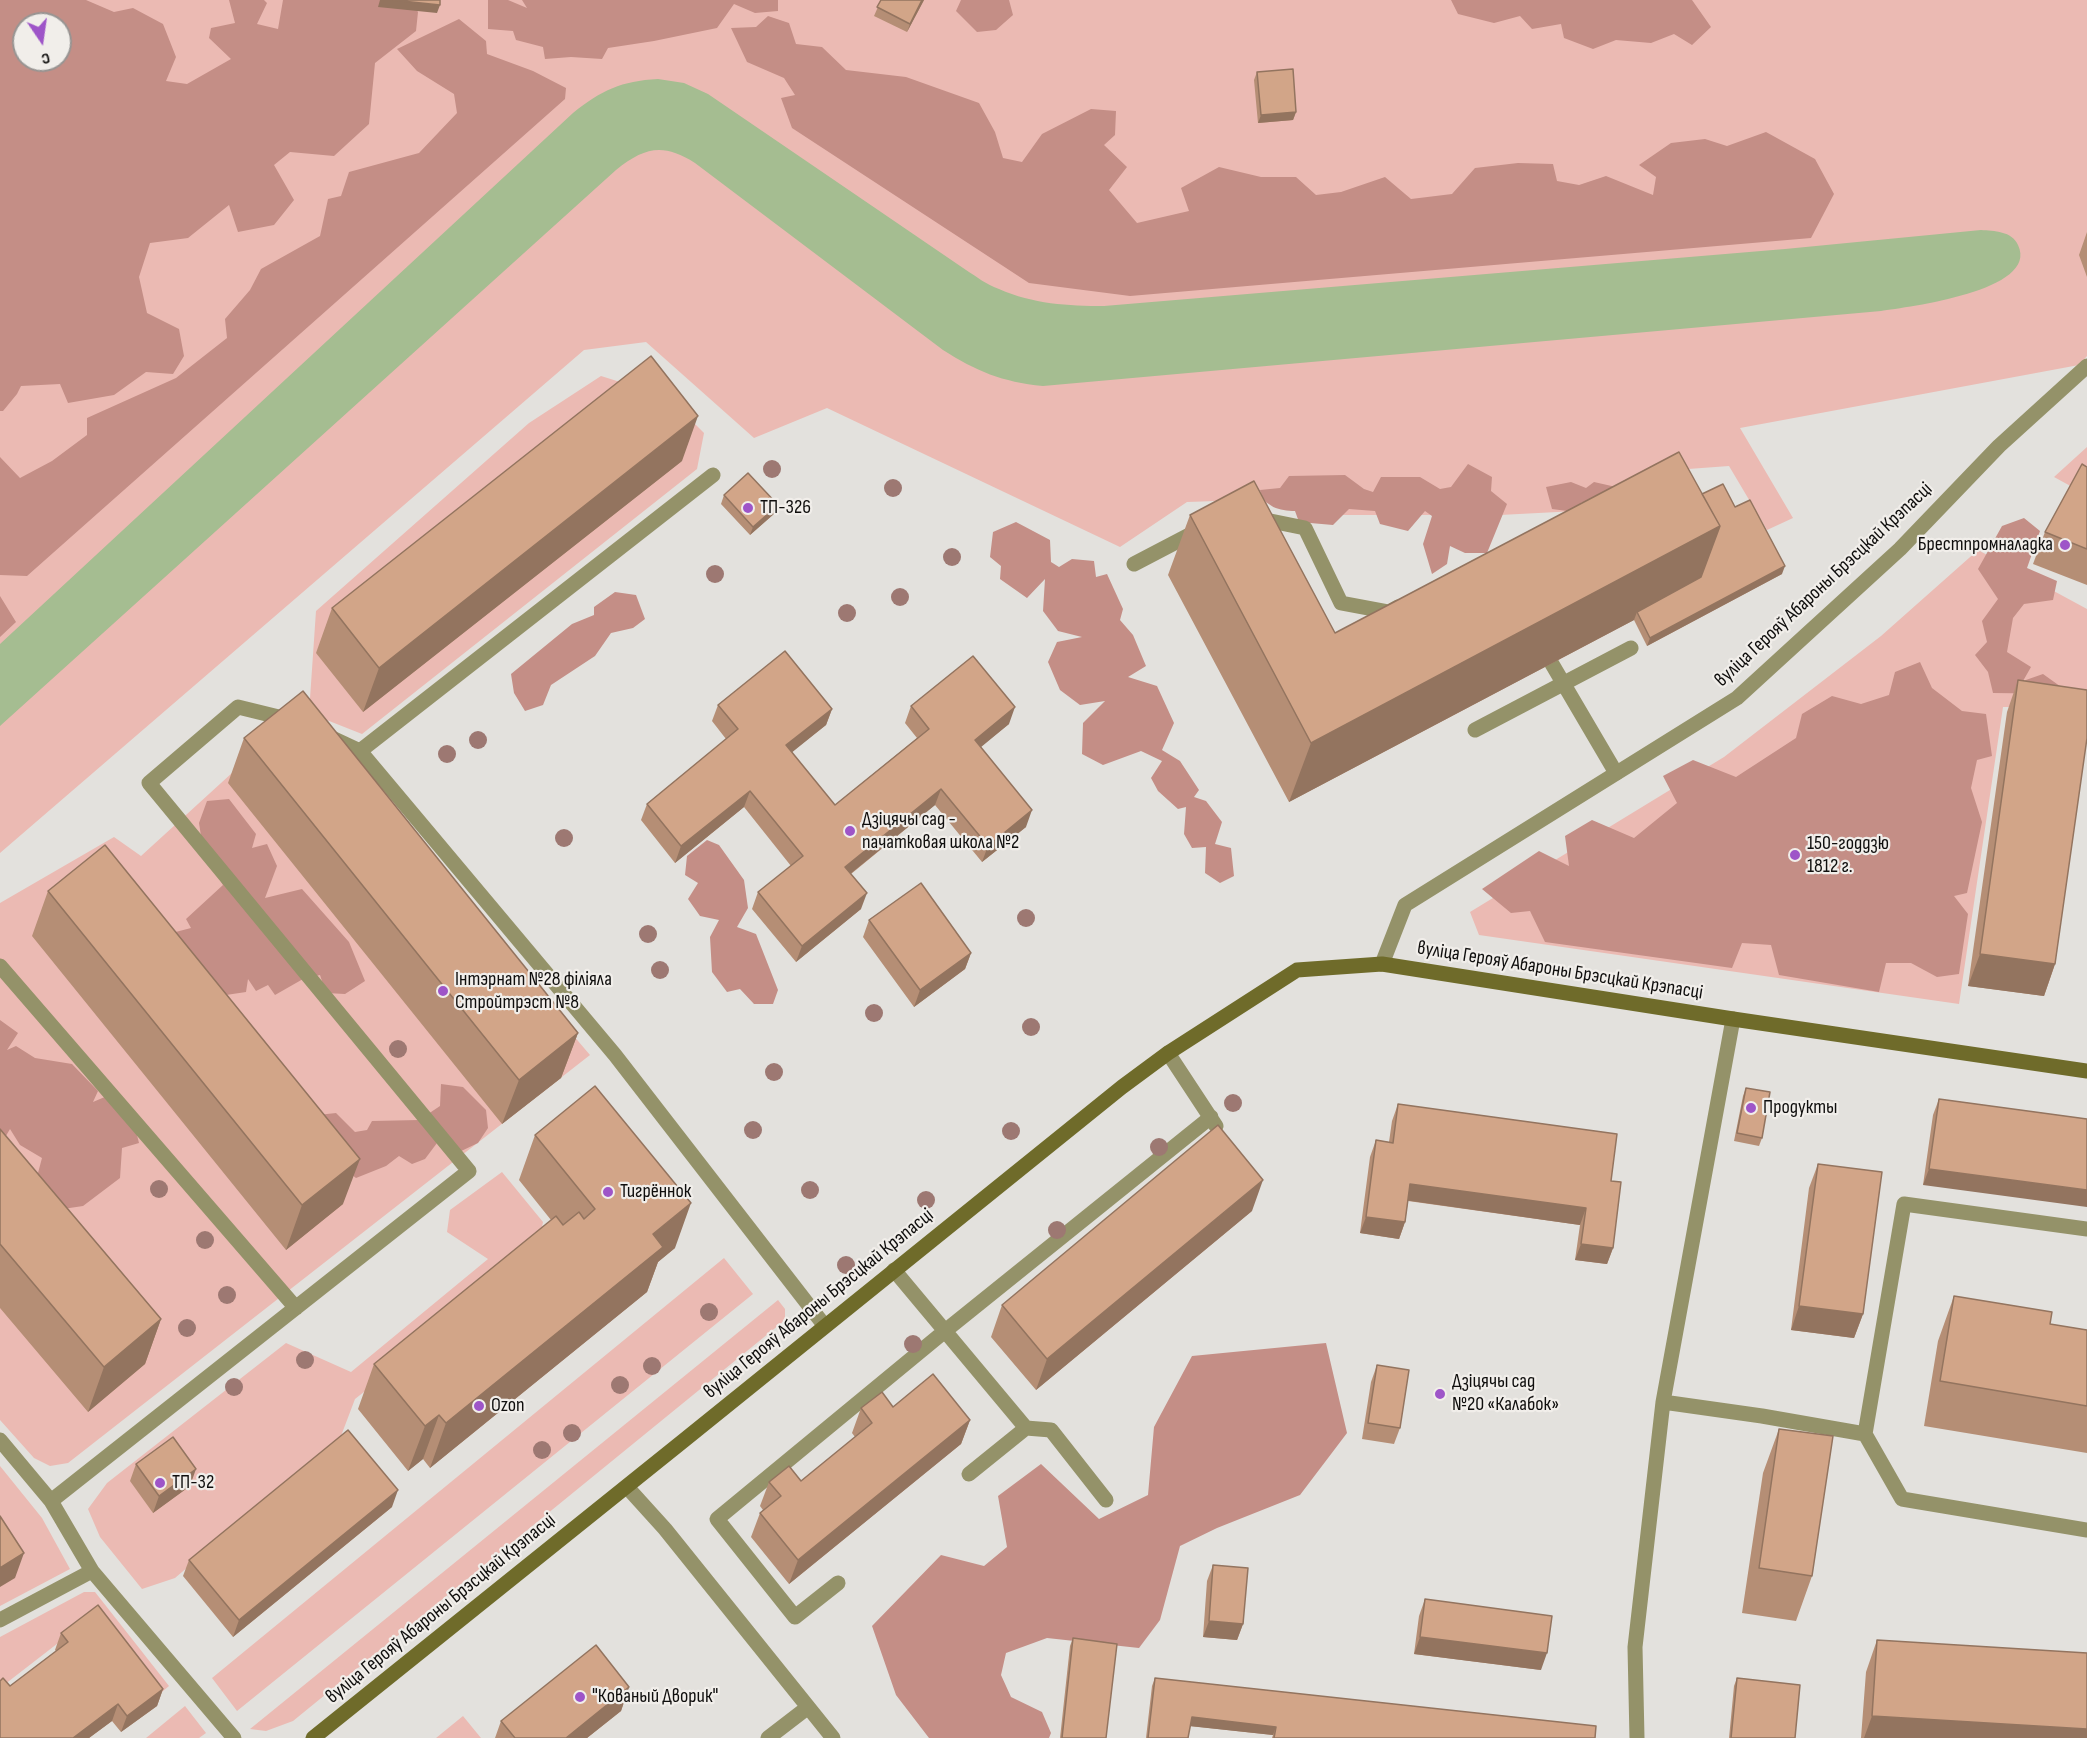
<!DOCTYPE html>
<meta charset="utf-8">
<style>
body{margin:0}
#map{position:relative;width:2087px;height:1738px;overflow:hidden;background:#e3e1dd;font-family:"Sofia Sans Condensed",sans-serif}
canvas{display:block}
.north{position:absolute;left:12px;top:12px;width:60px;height:60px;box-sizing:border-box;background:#f1eeea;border:2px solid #979492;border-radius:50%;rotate:167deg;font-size:16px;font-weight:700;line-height:24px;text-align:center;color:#0f0e0d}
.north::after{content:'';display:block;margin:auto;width:21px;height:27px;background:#9e55c8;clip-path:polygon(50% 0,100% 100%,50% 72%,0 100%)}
</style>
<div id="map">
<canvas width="2087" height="1738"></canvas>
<div class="north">С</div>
</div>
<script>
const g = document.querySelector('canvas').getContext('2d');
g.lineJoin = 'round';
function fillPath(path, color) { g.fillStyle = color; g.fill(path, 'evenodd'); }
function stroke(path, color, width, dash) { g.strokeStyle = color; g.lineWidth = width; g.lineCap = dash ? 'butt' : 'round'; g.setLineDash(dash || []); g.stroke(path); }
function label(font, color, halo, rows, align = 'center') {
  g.font = font + ' "Sofia Sans Condensed",sans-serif'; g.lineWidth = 4.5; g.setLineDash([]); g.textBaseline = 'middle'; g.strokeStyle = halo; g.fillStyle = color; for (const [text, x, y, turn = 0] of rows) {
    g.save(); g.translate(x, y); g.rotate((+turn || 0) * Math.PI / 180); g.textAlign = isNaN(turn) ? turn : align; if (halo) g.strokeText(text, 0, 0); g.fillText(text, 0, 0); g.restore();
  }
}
fillPath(new Path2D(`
 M0,0h2087v356l-8,9 -339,63 53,90 -26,12 -38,-64 -68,5 -8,36 -153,8h-156l-98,-15 -59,2 -67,45 -293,-139 -73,30 -108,-96 -62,8 -584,503zM24,24h36v36h-36z
 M601,376l67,21 36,36 -7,36 -335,265 -53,-21 7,-102 213,-188z
 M2087,447v48l-33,-18z
 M1978,550l109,59v94l-1,4h-83l-44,297 -480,-69 -9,-23 254,-155 157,-121z
 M278,731l64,33 248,291 -522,408 -18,3 -16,-8 -34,-38v-517l114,-66 27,19z
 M502,1172l41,50 -7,34 -181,143 -14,37 -166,142 -33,11 -42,-52 -12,-28 19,-26 179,-140 65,29 137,-113 -41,-27 3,-22z
 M724,1258l29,36 -516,417 -25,-33z
 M778,1300l7,9v11l-492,401 -27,10 -16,-2z
 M0,1466l42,52 28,51 -70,37z
 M84,1592h11l74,94 -13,11 -63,-81 -93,72v-51z
 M185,1706l21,27 -7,5h-53z
 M463,1716l18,22h-45z`), '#ebbab3');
fillPath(new Path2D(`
 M0,0h86l28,12 19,-4 30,16 13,33 -10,24 21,3 44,-25 -22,-21 2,-10 24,-5 -6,-23h35l3,3 -10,21 21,5 5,-29h127l8,12 -2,19 -41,32 -6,61 -35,32 -44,-4 -16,13 20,35 -20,25 -36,7 -9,-27 -41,33 -38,5 -11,34 8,36 32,16 5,27 -11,18 -27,-2 -32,23 -46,8 -8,-19 -39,2 -4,8 -14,17h-3zM24,24h36v36h-36z
 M488,0h20l19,8 -5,-8h256v11l-23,2 -21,-9 -17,24 -63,13 -46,7 -6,11 -31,-2 -26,2 -2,-12 -27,-7 -3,-9 -25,-2z
 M961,0h48l4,15 -17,15 -19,2 -21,-21z
 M1451,0h241l19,27 -19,18 -18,-11 -23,9 -35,-3 -23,9 -29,-11 -3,-14 -29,5 -12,-13 -26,7 -36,-9z
 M768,16l21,7 7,21 26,3 24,23 60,7 73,26 16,29 8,26 19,4 20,-28 49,-25 25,2 -1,24 -11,10 23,22 -18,23 28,33 52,-12 -8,-23 38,-21 42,10h35l20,18 25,-3 44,-15 26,22 41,-5 23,-26 43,-5 35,1 4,17 22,4 27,-9 47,19 3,-18 -17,-12 32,-22 34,-4 22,7 39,-14 49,27 19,35 -23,44 -681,58 -101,-13 -237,-155 -11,-30 14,-3 -11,-17 -37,-16 -16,-34 25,-1z
 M459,19l27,22 1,13 46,17 33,17 -1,11 -538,477 -27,-1v-118l20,21 32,-17 35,-26v-17l89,-40 51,-40 -2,-19 25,-29 11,-21 59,-33 8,-37 13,-3 8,-24 70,-19 38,-40 -3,-19 -37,-23 -20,-22z
 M1468,464l24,13 -1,14 16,13 -20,49h-22l-15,-7 -3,18 -15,10 -9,-30 9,-28 -7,-5 -17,20 -28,-7 -5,-13 -26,-2 -16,16 -34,-3 -4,-11c-15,0 -31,-4 -35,-21l20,-2 9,-12 56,-1 19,14 9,3 8,-15h39l20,12 11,-2z
 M1571,482l15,6 8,-6 22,5 -16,19 -18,-4 -7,10 -23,-3 -6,-22z
 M2024,518l16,13 -13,37 30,13 -4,19 -29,4 -11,14 -6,34 24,15 -8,14 20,-7 28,20 -78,-1 -5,-21 -13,-17 12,-13 -5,-21 16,-22 -20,-30 24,-43z
 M1016,522l34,18 1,22 8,5 13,-8 22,2 2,16 11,-3 16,35 -3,11 13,15 13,31 -18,11 29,9 17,37 -12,27 18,11 19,29 -5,7 12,4 16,21 -7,22 16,4 3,28 -14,7 -15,-10 1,-26 -14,1 -8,-14 2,-27 -8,2 -20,-18 -7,-13 11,-17 -21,-10 -38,14 -21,-11 1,-31 22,-22 -25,4 -20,-15 -12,-28 9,-20 25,-5 -24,-6 -15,-20 2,-32 -18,19 -27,-19 1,-13 -11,-9 3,-25z
 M615,592l21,3 9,24 -12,9 -22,5 -16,23 -44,29 -8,20 -18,6 -11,-18 -3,-19 61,-50 22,-9v-8z
 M0,596l16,26 -16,15z
 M1920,662l12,26 30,23 24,3 6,42 -15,4 -6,28 11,34 -15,71 -13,3 14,18 -9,60 -22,3 -26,-14h-25l-7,29 -100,-17 -8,-30 -29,-2 -10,25 -187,-26 -15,-31 -19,2 -29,-24 57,-38 30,15 -4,-30 27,-16 42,18 43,-35 -14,-27 30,-16 43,17 60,-39 6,-24 30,-18 29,8 28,-9 6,-23z
 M229,799l27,35 -4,14 15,-4 10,22 -12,32 37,-9 47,53 16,39 -20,13 -19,-1 -6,-18 -17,4 -28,16 -7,-10 -12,6 -8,-12 -2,13 -20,3 -62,-60 27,-7 -5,-9 37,-34 -20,-36 -4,-26 8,-22z
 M707,840l12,5 25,35 4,28 -11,19 19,7 22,56 -5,14h-19l-14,-15 -13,3 -15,-20 -2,-35 9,-17 -19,-4 -12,-17 10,-16 -13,-8 2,-19z
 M0,1020l18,13 -11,17 9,-4 19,12 37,6 26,27 -5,11 14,-6 26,23 6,24 -17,5 -2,30 -37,28 -20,3 -42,-41 17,5 4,-15 -22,-13 -10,-16 -10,17z
 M441,1084l22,3 23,23 2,18 -10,15 -23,11 -18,-11 -12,16 -13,5 -13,-8 -13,10 -30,12 -21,-16 -17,-47 18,-2 19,19 12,-2 5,-9 47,-1 21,-14z
 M1326,1343l21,90 -47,62 -83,33 -37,18 -20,74 -21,28 -92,-10 -41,15 -5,22 10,22 31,15 9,21 -2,5h-120l-33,-43 -24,-69 69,-71 43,11 23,-19 -9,-51 43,-32 58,55 49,-24 6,-68 38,-71z`), '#c48e86');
fillPath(new Path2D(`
 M658,79l26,4 24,11 258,176c11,7 21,15 33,19 34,15 69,17 105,17l681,-57 196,-19c13,1 31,1 37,15 22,46 -111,62 -137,66l-838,75c-41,-4 -67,-15 -100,-36l-248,-187c-32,-20 -50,-16 -79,7l-616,556v-82l573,-531c29,-23 48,-32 85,-34z`), '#a5bd91');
stroke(new Path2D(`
 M713,475l-353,276 255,304 209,270
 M1256,518l49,10 36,75 48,9 9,-5
 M1134,564l65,-34
 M1552,664l64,109
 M1475,730l156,-82
 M330,737l30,14
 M0,966l296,342
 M1168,1053l48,73
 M894,1270l132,158 25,2 55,70
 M1663,1402l99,14 103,18 39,-230 183,25
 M1865,1434l37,65 185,31
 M0,1440l51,61 41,70 142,167
 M969,1474l57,-46
 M627,1487l38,42 168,209
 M51,1501l418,-330 -320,-388 89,-76 53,13
 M838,1583l-43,34 -78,-98 228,-188 266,-214
 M0,1620l92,-49
 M768,1738l39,-30
 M1637,1738l-2,-91 28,-245 70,-383`), '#949269', 15);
stroke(new Path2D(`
 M1382,964l23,-59 332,-207 163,-149 99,-103 88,-80`), '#949269', 15);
stroke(new Path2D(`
 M313,1738c271,-215 539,-435 809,-651l46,-34 129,-83 85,-6 351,55 354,52`), '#6f6b2a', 15);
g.fillStyle = '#9d7872';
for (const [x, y] of [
 [772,469],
 [893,488],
 [952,557],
 [715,574],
 [900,597],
 [847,613],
 [478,740],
 [447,754],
 [564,838],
 [1026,918],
 [648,934],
 [660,970],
 [874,1013],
 [1031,1027],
 [398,1049],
 [774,1072],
 [1233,1103],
 [753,1130],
 [1011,1131],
 [1159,1147],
 [159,1189],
 [810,1190],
 [926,1200],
 [1057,1230],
 [205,1240],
 [846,1265],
 [227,1295],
 [709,1312],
 [187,1328],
 [913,1344],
 [305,1360],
 [652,1366],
 [620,1385],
 [234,1387],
 [572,1433],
 [542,1450]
]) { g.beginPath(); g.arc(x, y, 9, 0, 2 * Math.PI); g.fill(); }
fillPath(new Path2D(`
 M881,0h43l-17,32 -33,-16z
 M1257,72l39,40 -3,8 -35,3 -4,-43z
 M2087,232v45l-8,-22z
 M682,461l-319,251 -47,-59 16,-45z
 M2087,467v118l-54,-21 12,-32z
 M1702,494l33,13 47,67 -135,72 -13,-26 -345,182 -121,-227 22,-60 145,118z
 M724,495l54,10 -3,8 -25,22 -29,-31z
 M2018,680l37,284 -11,32 -76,-10 39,-274z
 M718,705l114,4 -6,16 -35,27 44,53 82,-67 -12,-15 6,-17 98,18 -29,23 46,80 -44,35 -47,-57 -84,69 10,35 -65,53 -44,-53 6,-17 33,-26 -47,-59 -69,56 -34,-43 6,-16 79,-65 -14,-18z
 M244,738l334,295 -17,45 -59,46 -274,-341z
 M48,891l295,313 -57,46 -254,-314z
 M869,920l102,33 -6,16 -51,38 -51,-70z
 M1746,1088l16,50 -3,8 -25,-5 9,-45z
 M1939,1099l148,20 -164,66 10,-70z
 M1398,1104l213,77 2,67 -6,16 -32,-4 5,-35 -172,-24 -3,21 -6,17 -39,-6 10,-76 6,-17 13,2 3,-21z
 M0,1129l161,190 -16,45 -57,48 -88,-104z
 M535,1135l140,113 -17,14 -11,30 -217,176 -7,-9 -15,12 -50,-62 16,-45 177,-144 -32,-40z
 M1818,1164l45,150 -9,24 -63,-8 18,-142z
 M1252,1211l-216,179 -45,-53 11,-32z
 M1954,1296l96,28 37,6v123l-163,-27 14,-85z
 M1377,1365l23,63 -6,16 -32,-5 9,-57z
 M893,1407l77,13 -9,24 -172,140 -38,-47 9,-24 3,-3 -3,-4 9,-24 32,-1 54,-44 -3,-4 9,-25z
 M1779,1429l33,147 -16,45 -54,-8 21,-140z
 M136,1464l54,22 -37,27 -23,-32z
 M392,1507l-159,130 -50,-61 6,-16z
 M1213,1565l30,59 -6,16 -34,-3 4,-56z
 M1425,1599l116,71 -127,-16 5,-38z
 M61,1633l102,56 -6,17 -36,26 -9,-11 -23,17h-89l10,-52 46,-35 -1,-1z
 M1073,1638l33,100h-46l10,-92z
 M1877,1640l210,98h-226l5,-66z
 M1155,1678l440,60h-323l1,-3 -83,-9 -2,12h-42l6,-52z
 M1737,1678l58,60h-66l5,-52z
 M629,1687l-8,24 -34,27h-92l6,-17z`), '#b58e75');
fillPath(new Path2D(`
 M380,0h13l47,5 -3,8 -59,-6z
 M922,0h2l-17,32 3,-8z
 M1296,112l-3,8 -35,3 3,-8z
 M698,416l-16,45 -319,251 16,-44z
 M778,505l-3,8 -25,22 3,-8z
 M1720,526l-22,60 -61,26 -3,8 -345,182 22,-59z
 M1785,566l-3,8 -135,72 3,-8z
 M1015,707l-6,17 -40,33 6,-17z
 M832,709l-6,16 -46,37 6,-17z
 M941,789l-6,16 -96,78 6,-16z
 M750,791l-6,16 -69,56 6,-17z
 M1032,810l-6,17 -44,35 6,-16z
 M867,893l-6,16 -65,53 6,-16z
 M971,953l-6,16 -51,38 6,-17z
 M1980,954l75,10 -11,32 -76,-10z
 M578,1033l-17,45 -59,46 17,-44z
 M360,1159l-17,45 -57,46 16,-45z
 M1929,1169l158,21v17l-164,-22z
 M1263,1180l-11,31 -216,179 11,-31z
 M1410,1184l176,24 -6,17 -176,-25z
 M691,1203l-16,45 -17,14 -11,30 -217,176 16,-45 207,-189z
 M1366,1217l39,5 -6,17 -39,-6z
 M1581,1244l32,4 -6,16 -32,-4z
 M1799,1306l64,8 -9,24 -63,-8z
 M161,1319l-16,45 -57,48 16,-45z
 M439,1415l-16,44 -15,12 17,-45z
 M970,1420l-9,24 -172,140 9,-24z
 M196,1469l-6,17 -37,27 6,-17z
 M398,1490l-6,17 -159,130 6,-17z
 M24,1553l-9,25 -15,9v-19z
 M1209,1621l34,3 -6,16 -34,-3z
 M1420,1637l127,16 -6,17 -127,-16z
 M629,1687l-8,24 -34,27h-21z
 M163,1689l-6,17 -36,26 6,-16z
 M118,1704l-6,17 -23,17h-16z
 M1872,1716l215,13v9h-223z
 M1192,1717l84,10 -3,8 -84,-9z`), '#93745f');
const building = new Path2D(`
 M393,0h47v5z
 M881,0h41l-12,24 -33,-17z
 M1293,69l3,43 -35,3 -4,-43z
 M651,356l47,60 -319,252 -47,-60z
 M1679,452l41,74 -409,217 -121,-228 64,-34 81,152z
 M2082,464l5,3v82l-42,-17z
 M748,473l30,32 -25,22 -29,-32z
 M1723,484l12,23 15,-7 35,66 -135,72 -13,-26 64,-35 19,-51 -18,-32z
 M785,651l47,58 -46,36 49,60 94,-76 -18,-23 62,-50 42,51 -40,33 57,70 -44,36 -47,-57 -96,78 22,26 -65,53 -44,-54 45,-36 -53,-65 -69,55 -34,-42 91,-75 -20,-24z
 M2018,680l69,10v48l-32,226 -75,-10z
 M303,691l275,342 -59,47 -275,-342z
 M105,845l255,314 -58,46 -254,-314z
 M921,883l50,70 -51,37 -51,-70z
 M595,1086l96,117 -38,31 10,13 -217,176 -7,-8 -14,11 -51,-62 182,-148 7,9 16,-13 5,7 11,-10 -60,-74z
 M1746,1088l24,4 -8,46 -25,-5z
 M1939,1099l148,20v71l-158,-21z
 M1398,1104l219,30 -6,47 10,1 -8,66 -32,-4 5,-36 -176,-24 -5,38 -39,-5 10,-77 17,3z
 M1218,1125l45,55 -216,179 -45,-54z
 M0,1129l161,190 -57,48 -104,-123z
 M1818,1164l64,8 -19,142 -64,-8z
 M1954,1296l98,16 -2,12 37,6v76l-147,-25z
 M1377,1365l32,5 -9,58 -32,-5z
 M933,1374l37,46 -172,140 -38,-47 21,-17 -12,-14 20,-16 12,15 71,-58 -11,-15 21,-16 11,15z
 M1779,1429l54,7 -21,140 -53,-8z
 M348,1430l50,60 -159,130 -50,-60z
 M173,1437l23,32 -37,27 -23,-32z
 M0,1516l24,37 -24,15z
 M1213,1565l35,3 -5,56 -34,-3z
 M1425,1599l127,17 -5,37 -127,-16z
 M98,1605l65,84 -36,27 -9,-12 -45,34h-73v-57l3,-3 7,8 58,-44 -7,-9z
 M1073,1638l44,6 -11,94h-44z
 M1877,1640l210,13v76l-215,-13z
 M596,1645l33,42 -63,51h-51l-14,-17z
 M1155,1678l441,48 -1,12h-321l2,-11 -84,-10 -4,21h-40z
 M1737,1678l63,7 -5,53h-64z`);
fillPath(building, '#d2a588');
stroke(building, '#93745f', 1.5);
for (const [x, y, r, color] of [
 [748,508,6,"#9e55c8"],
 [2065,545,6,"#9e55c8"],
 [850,831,6,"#9e55c8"],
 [1795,855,6,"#9e55c8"],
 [443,991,6,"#9e55c8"],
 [1751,1108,6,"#9e55c8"],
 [608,1192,6,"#9e55c8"],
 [1440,1394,6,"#9e55c8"],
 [479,1406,6,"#9e55c8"],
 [160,1483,6,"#9e55c8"],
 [580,1697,6,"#9e55c8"]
]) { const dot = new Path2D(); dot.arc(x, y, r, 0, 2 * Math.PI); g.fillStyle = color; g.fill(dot); stroke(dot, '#f1eeea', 2); }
label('20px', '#0f0e0d', '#f1eeea', [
 ["ТП-326",760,508],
 ["Брестпромналадка",2053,545,"right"],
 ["Дзіцячы сад -",862,820],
 ["пачатковая школа №2",862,843],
 ["150-годдзю",1807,844],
 ["1812 г.",1807,867],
 ["Інтэрнат №28 фiлiяла",455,980],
 ["Стройтрэст №8",455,1003],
 ["Продукты",1763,1108],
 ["Тигрённок",620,1192],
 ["Дзіцячы сад",1452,1382],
 ["№20 «Калабок»",1452,1405],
 ["Ozon",491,1406],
 ["ТП-32",172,1483],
 ["\"Кованый Дворик\"",592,1697]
], 'left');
label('20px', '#0f0e0d', '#f1eeea', [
 ["вуліца Герояў Абароны Брэсцкай Крэпасці",1824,585,-43],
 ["вуліца Герояў Абароны Брэсцкай Крэпасці",1560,971,9],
 ["вуліца Герояў Абароны Брэсцкай Крэпасці",819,1304,-39],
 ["вуліца Герояў Абароны Брэсцкай Крэпасці",441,1609,-39]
]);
</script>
